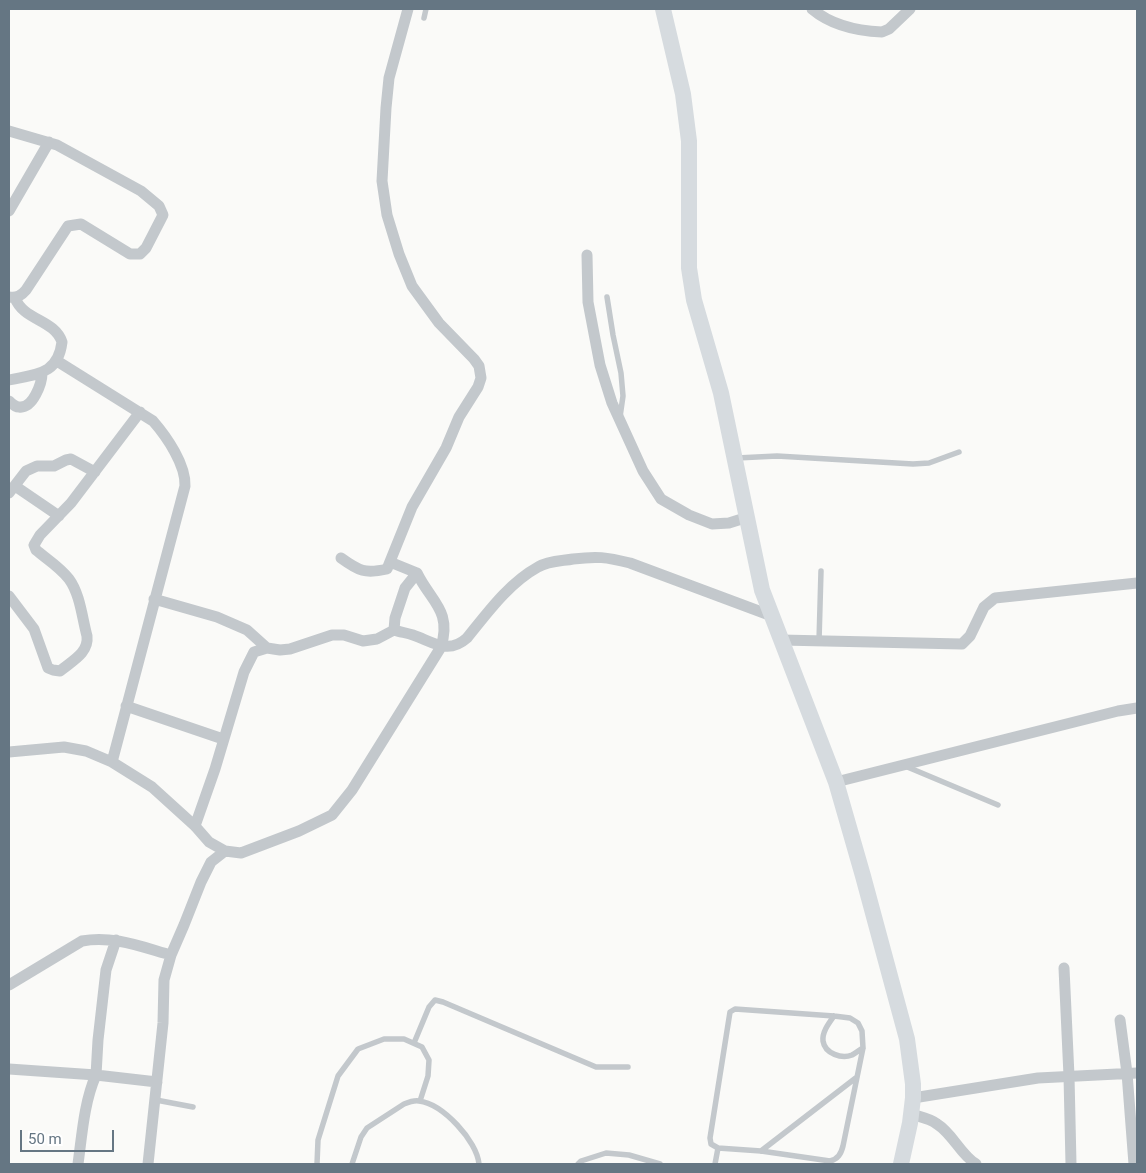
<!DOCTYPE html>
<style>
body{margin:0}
#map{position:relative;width:1146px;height:1173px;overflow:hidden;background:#fafaf8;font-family:Roboto,sans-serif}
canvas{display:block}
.frame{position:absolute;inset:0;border:10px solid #657683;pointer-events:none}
.scale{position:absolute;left:20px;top:1130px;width:94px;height:22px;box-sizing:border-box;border:2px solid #657683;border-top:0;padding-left:6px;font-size:15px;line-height:18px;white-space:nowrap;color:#657683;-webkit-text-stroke:4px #fff;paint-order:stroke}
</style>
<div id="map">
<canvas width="1146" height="1173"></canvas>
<div class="frame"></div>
<div class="scale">50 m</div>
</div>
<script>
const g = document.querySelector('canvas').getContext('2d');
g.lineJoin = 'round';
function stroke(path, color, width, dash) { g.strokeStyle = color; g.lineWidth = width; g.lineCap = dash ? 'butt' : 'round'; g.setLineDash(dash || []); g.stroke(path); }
stroke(new Path2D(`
 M424,18l2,-9
 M607,297l6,38 8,38 2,23 -3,21
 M737,458l40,-2 136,8 16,-1 30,-11
 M819,641l2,-70
 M905,766l93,39
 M834,1016c-5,7 -12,16 -11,25 2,13 19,18 29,14 4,-2 7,-5 11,-7
 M414,1043l15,-36 6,-7 8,2 153,65h32
 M156,1100l37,7
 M761,1151l96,-74
 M317,1164l1,-24 20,-64 20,-27 26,-10h20l18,8 7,13 -1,16 -8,25
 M352,1164l9,-27 6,-9 37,-24c5,-2 10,-4 15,-3 24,3 58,40 60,63
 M578,1164l3,-3 25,-8 23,2 31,9
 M715,1164l3,-16 43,3 69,10c8,-2 11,-7 13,-15l20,-98 -1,-17 -4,-8 -8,-5 -16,-2 -99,-7 -5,3 -20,126 1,6 7,4`), '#c3c8cc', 5.5);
stroke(new Path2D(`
 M812,9c19,16 46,22 70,23l7,-3 21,-20
 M9,131l48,14 84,46 18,15 4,9 -17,33 -6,6h-10l-49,-30 -13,2 -42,64c-5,6 -9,8 -17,7
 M9,211l40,-69
 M587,255l1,47 12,63 12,38 31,68 18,28 28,16 23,9 17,-1 19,-6
 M57,361l96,60c14,16 33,44 32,65l-73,276
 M9,380c27,-6 49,-5 53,-38 -8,-23 -38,-21 -47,-44
 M9,401c3,3 6,6 10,6 14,2 23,-24 23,-34
 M15,486l44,30
 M9,493l17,-22 11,-5h17l12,-6 5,-1 24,13
 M341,558c18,13 24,16 46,11l25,-62 34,-59 13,-31 19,-30 3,-9 -2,-12 -5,-7 -35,-36 -27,-37 -13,-32 -12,-39 -5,-34 4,-73 3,-30 19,-69
 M9,596l25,33 14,39 5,2 7,1c12,-10 29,-18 27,-35 -5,-19 -7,-42 -18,-57 -8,-11 -22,-20 -33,-29l-2,-5 6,-10 31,-32 69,-91
 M154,599l63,18 30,13 20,18
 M394,630l1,-12 10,-30 12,-15
 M781,640l181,4 8,-8 14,-29 11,-9 142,-15
 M126,706l97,33
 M9,752l55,-5 22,4 26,11 40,25 43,39 14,16 16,9 16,2 58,-22 33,-16 20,-25 89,-143c11,-37 -10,-45 -24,-74l-27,-11
 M836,782l282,-71 19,-3
 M195,826l20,-57 29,-97 10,-20 13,-4 13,2 10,-1 42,-14h12l19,6 14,-2 17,-9c6,2 13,3 19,5 20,7 35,20 54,3 21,-26 42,-55 71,-71 10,-6 24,-6 35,-8 24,-3 33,-2 57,4l142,53
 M1064,968l5,108 2,88
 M9,985l73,-44c30,-6 60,6 89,14
 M1120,1020l7,53 7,91
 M9,1069l87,6 2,-35 8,-70 10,-30
 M913,1098l125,-20 99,-5
 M911,1114c9,3 18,4 26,10 16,10 23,30 39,40
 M78,1164c4,-29 6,-62 18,-89l61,7
 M148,1164l15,-141 1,-43 7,-25 13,-30 17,-43 10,-20 14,-11`), '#c3c8cc', 11);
stroke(new Path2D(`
 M663,9l20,85 6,47v127l5,32 27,93 41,197 74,192 27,94 44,163 6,45v14l-3,25 -9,41`), '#d6dbdf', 16);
</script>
